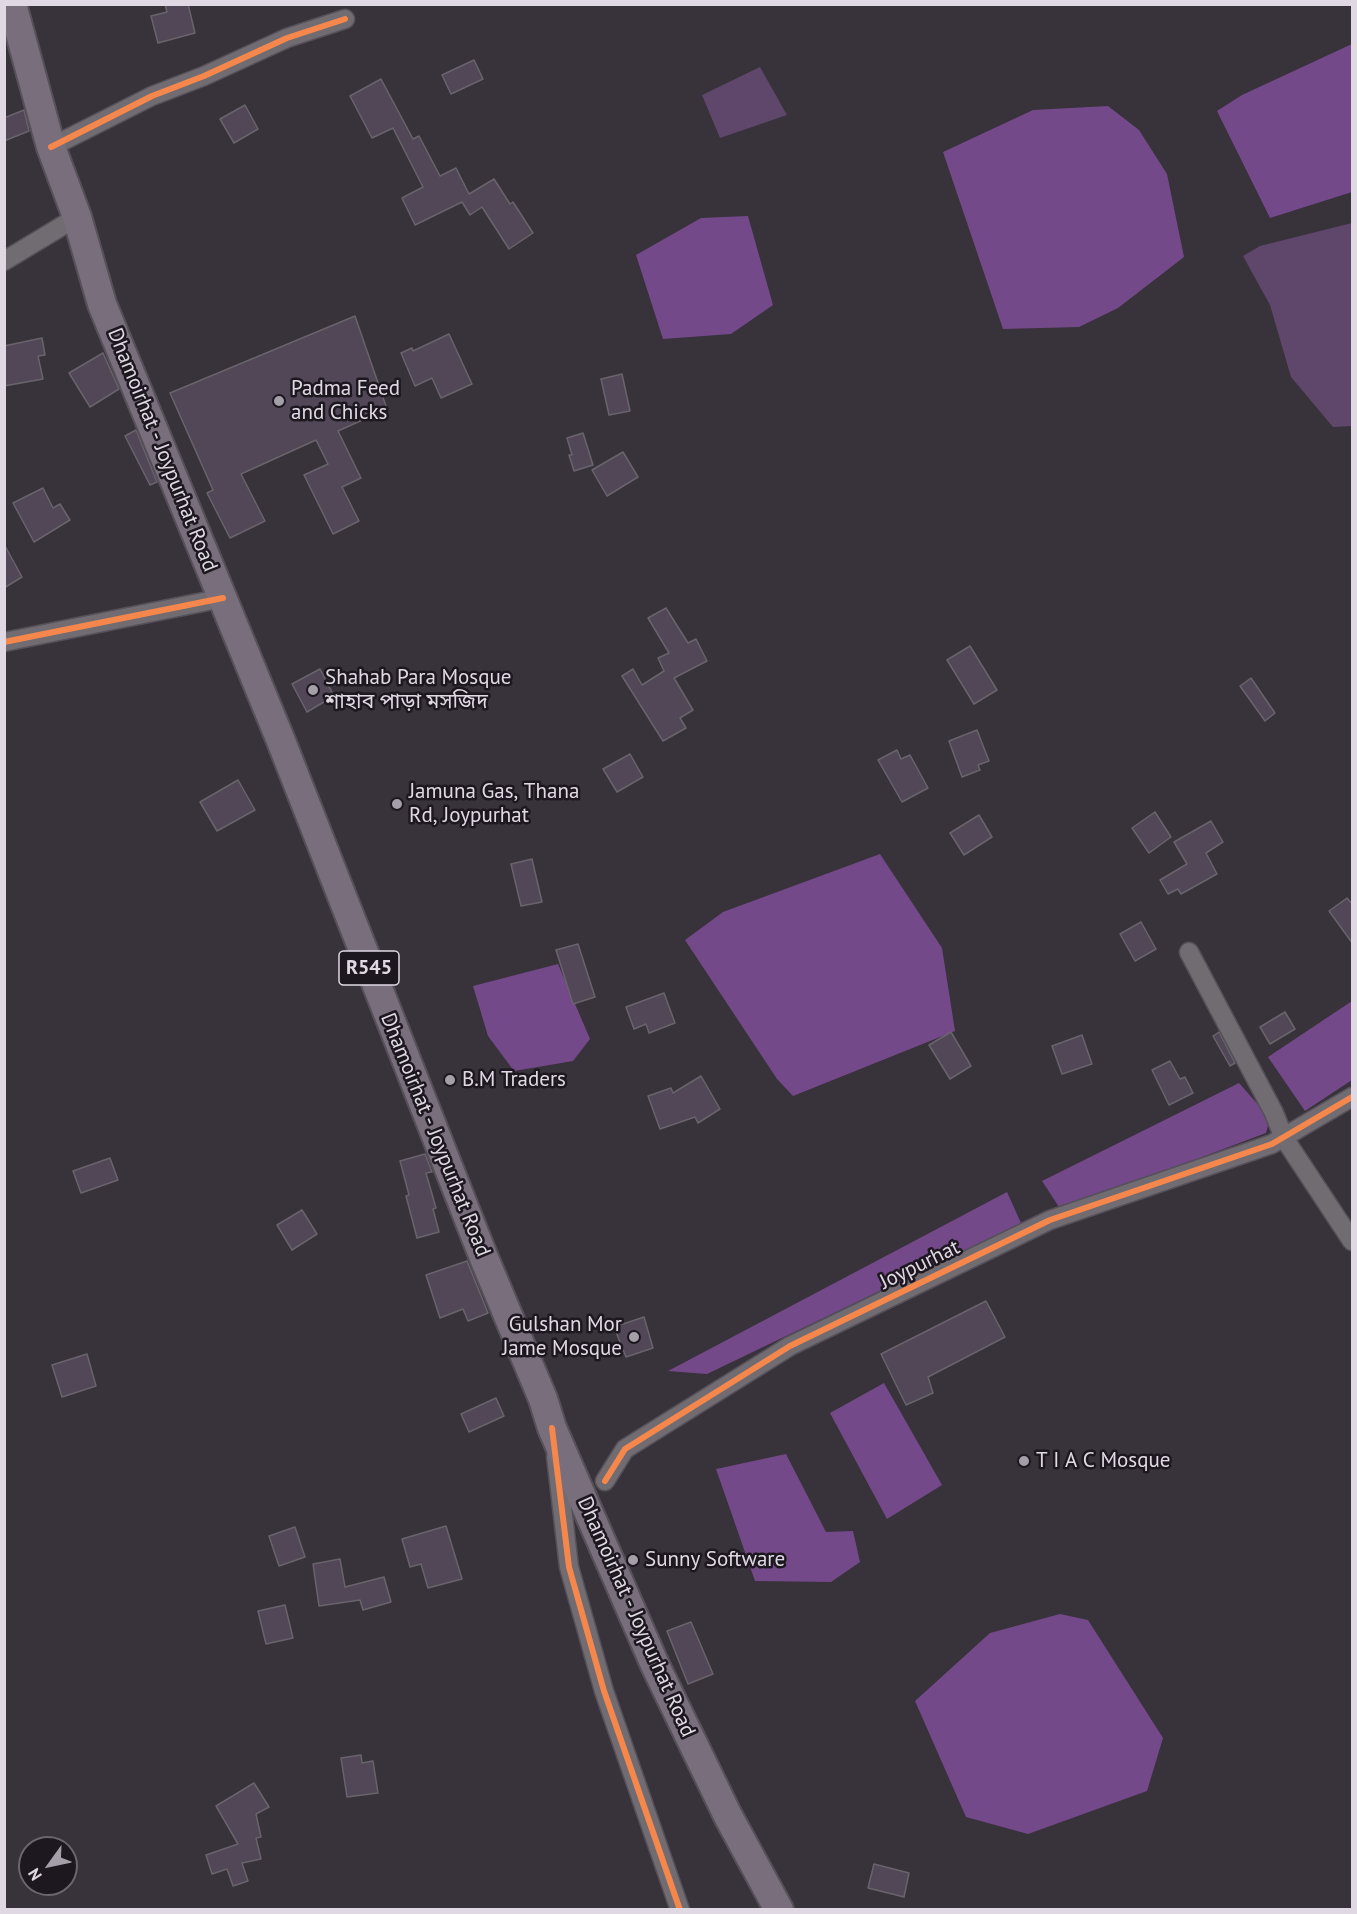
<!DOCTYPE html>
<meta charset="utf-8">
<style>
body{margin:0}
#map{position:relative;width:1357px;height:1914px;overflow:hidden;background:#38323b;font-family:"PT Sans",sans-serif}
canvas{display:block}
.frame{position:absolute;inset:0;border:6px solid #e0d9e4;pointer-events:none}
.north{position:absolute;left:18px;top:1836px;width:60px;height:60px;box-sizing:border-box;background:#1d1820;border:2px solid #6b656e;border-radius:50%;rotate:237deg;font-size:16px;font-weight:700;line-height:24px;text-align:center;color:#e0d9e4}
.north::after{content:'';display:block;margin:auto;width:21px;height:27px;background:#a59fa9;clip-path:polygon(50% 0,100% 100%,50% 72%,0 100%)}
</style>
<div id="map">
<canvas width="1357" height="1914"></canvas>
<div class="frame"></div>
<div class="north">N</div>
</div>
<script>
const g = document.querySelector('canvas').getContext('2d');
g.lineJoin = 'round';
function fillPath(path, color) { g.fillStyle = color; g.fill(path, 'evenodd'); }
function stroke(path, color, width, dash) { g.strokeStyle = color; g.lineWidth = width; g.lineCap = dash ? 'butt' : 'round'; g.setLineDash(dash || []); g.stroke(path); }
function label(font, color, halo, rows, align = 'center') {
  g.font = font + ' "PT Sans","Noto Sans Bengali",sans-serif'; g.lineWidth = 5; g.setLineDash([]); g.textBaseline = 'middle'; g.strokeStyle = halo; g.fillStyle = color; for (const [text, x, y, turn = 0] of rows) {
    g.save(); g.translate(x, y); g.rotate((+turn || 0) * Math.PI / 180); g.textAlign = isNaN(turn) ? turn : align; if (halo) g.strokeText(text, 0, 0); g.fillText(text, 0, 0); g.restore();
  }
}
fillPath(new Path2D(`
 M760,67l27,48 -67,23 -18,-43z
 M1352,223v203l-19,1 -42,-50 -21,-72 -27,-49 17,-10z`), '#5f476c');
fillPath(new Path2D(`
 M1352,44v148l-82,26 -53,-107 25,-16z
 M1108,106l31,24 28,44 17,83 -66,51 -39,19 -76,2 -60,-177 90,-42z
 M748,216l25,89 -42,29 -68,5 -27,-84 65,-37z
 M880,854l62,94 13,83 -162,65 -16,-17 -92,-139 38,-28z
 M558,964l32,75 -17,22 -59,10 -26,-35 -15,-50z
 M1352,1001v79l-47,31 -37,-54z
 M1239,1083l31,35 -4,15 -205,77 -19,-29z
 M1007,1192l14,31 -314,151 -39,-3z
 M884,1383l58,102 -55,34 -57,-106z
 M786,1454l40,78 27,-1 7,31 -29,20 -76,-1 -39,-112z
 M1060,1614l28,6 75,118 -16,53 -119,43 -62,-17 -51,-116 75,-68z`), '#744989');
const building = new Path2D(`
 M165,4h23l7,29 -37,10 -7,-27 16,-4z
 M474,60l9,19 -32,15 -9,-19z
 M381,79l32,60 6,-3 21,40 16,-8 13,26 25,-15 16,25 3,-2 20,31 -24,16 -27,-42 -12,8 -8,-13 -47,23 -13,-27 21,-11 -30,-59 -21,10 -22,-42z
 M245,105l13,24 -24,14 -14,-24z
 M24,110l5,21 -25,10v-23z
 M355,316l32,93 -49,22 23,47 -19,9 17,34 -26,13 -29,-59 24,-11 -12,-24 -75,34 24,47 -35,17 -23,-45 6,-3 -43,-97z
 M449,334l23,50 -31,14 -9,-20 -17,8 -14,-33 11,-5 1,3z
 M42,338l3,17 -7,1 5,23 -39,7v-40z
 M103,353l16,36 -29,18 -21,-34z
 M622,374l8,37 -21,4 -8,-36z
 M136,430l21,52 -7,3 -25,-49z
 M583,433l10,32 -19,6 -5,-16h3l-5,-17z
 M623,452l15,25 -31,19 -15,-26z
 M43,488l10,20 7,-4 10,16 -36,22 -21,-39z
 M4,544l18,33 -18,11z
 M666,608l22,35 8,-4 11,22 -33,17 19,32 -13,8 6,10 -23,13 -41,-65 11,-7 9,16 22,-14 -6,-13 11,-5 -21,-35z
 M970,646l27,44 -23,14 -27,-44z
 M320,669l14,27 -27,16 -15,-28z
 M1251,678l24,35 -10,8 -25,-35z
 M977,730l12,31 -11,4 2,5 -18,7 -13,-36z
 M897,750l4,9 9,-4 18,33 -26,14 -24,-42z
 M630,754l13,23 -26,15 -14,-23z
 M238,780l17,30 -38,21 -17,-29z
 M1155,812l16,25 -22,16 -17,-25z
 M979,815l13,22 -28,18 -14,-22z
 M1211,821l12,21 -17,11 11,21 -36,20 -3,-5 -10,5 -8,-14 27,-16 -13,-22z
 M532,859l10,43 -21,4 -10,-42z
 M1347,898l6,7v39l-24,-33z
 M1141,922l15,27 -21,12 -15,-27z
 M578,944l17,53 -22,7 -17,-54z
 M664,993l11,30 -26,10 -3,-9 -12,5 -8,-22z
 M1285,1012l10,17 -25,15 -10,-17z
 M951,1032l20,34 -21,13 -21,-34z
 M1219,1032l16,31 -5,3 -17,-30z
 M1082,1035l10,29 -30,10 -10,-28z
 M1170,1061l10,18 5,-2 8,16 -24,12 -17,-35z
 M701,1076l19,33 -22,14 -3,-6 -35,12 -12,-33 23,-8 2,5z
 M425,1154l7,18 -6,1 10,35 -3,1 6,23 -22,6 -11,-42 3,-1 -9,-34z
 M110,1158l8,22 -37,13 -8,-22z
 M302,1210l15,24 -25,16 -15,-25z
 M467,1261l21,52 -20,8 -5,-12 -23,9 -14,-43z
 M986,1301l19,36 -77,40 5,16 -27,12 -25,-51z
 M644,1317l9,31 -27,9 -12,-30z
 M87,1354l9,32 -34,11 -10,-32z
 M496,1398l8,18 -35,16 -8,-18z
 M446,1526l16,53 -34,9 -7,-24 -11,3 -8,-28z
 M295,1527l10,30 -26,9 -10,-30z
 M340,1559l5,28 39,-10 7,25 -28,8 -3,-10 -41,6 -6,-42z
 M285,1605l8,33 -27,6 -8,-33z
 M691,1622l22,52 -25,10 -21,-53z
 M361,1755l1,8 11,-2 5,32 -31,4 -6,-39z
 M254,1783l15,24 -13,7 5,23 -5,1 5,21 -19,4 6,18 -15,5 -6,-17 -15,5 -6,-19 32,-11 -22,-38z
 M874,1864l35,9 -5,24 -36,-9z`);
fillPath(building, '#524757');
stroke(building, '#69646c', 1.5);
const street = new Path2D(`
 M51,147l101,-51 52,-20 83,-38 58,-19
 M4,261l73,-44
 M4,642l219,-44
 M1189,952l85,161 10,25 68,103
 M556,1456l13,111 35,124 76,219
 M605,1481l20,-32 165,-103 260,-126 222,-76 80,-47`);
const primary = new Path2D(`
 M12,4l39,143 26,70 25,87 179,437 203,517 59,141 9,29 103,237 73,151 51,94`);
stroke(street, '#565059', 21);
stroke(primary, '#565059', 32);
stroke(street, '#706c72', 18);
stroke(primary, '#786e7c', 28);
stroke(new Path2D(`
 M51,147l101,-51 52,-20 83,-38 58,-19
 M4,642l219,-44
 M552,1428l17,139 35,124 76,219
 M605,1481l20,-32 165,-103 260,-126 222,-76 80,-47`), '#f5874c', 6);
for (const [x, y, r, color] of [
 [279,401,6,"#a59fa9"],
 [313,690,6,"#a59fa9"],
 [397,804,6,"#a59fa9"],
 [450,1080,6,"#a59fa9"],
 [634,1337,6,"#a59fa9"],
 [1024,1461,6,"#a59fa9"],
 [633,1560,6,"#a59fa9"]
]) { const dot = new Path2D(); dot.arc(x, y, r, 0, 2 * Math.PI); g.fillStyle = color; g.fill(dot); stroke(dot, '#1d1820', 2); }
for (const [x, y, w] of [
 [369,968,60]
]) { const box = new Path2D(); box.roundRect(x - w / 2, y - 17, w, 34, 4.5); g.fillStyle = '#1d1820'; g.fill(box); stroke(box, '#e0d9e4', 1.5); }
label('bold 20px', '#e0d9e4', null, [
 ["R545",369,968]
]);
label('21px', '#e0d9e4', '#1d1820', [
 ["Padma Feed",291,389],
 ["and Chicks",291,413],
 ["Shahab Para Mosque",325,678],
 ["শাহাব পাড়া মসজিদ",325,702],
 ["Jamuna Gas, Thana",409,792],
 ["Rd, Joypurhat",409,816],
 ["B.M Traders",462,1080],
 ["Gulshan Mor",622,1325,"right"],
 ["Jame Mosque",622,1349,"right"],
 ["T I A C Mosque",1036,1461],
 ["Sunny Software",645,1560]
], 'left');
label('21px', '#e0d9e4', '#1d1820', [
 ["Dhamoirhat - Joypurhat Road",162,450,68],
 ["Dhamoirhat - Joypurhat Road",435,1135,68],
 ["Joypurhat",920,1265,-26],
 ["Dhamoirhat - Joypurhat Road",636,1617,66]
]);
</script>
